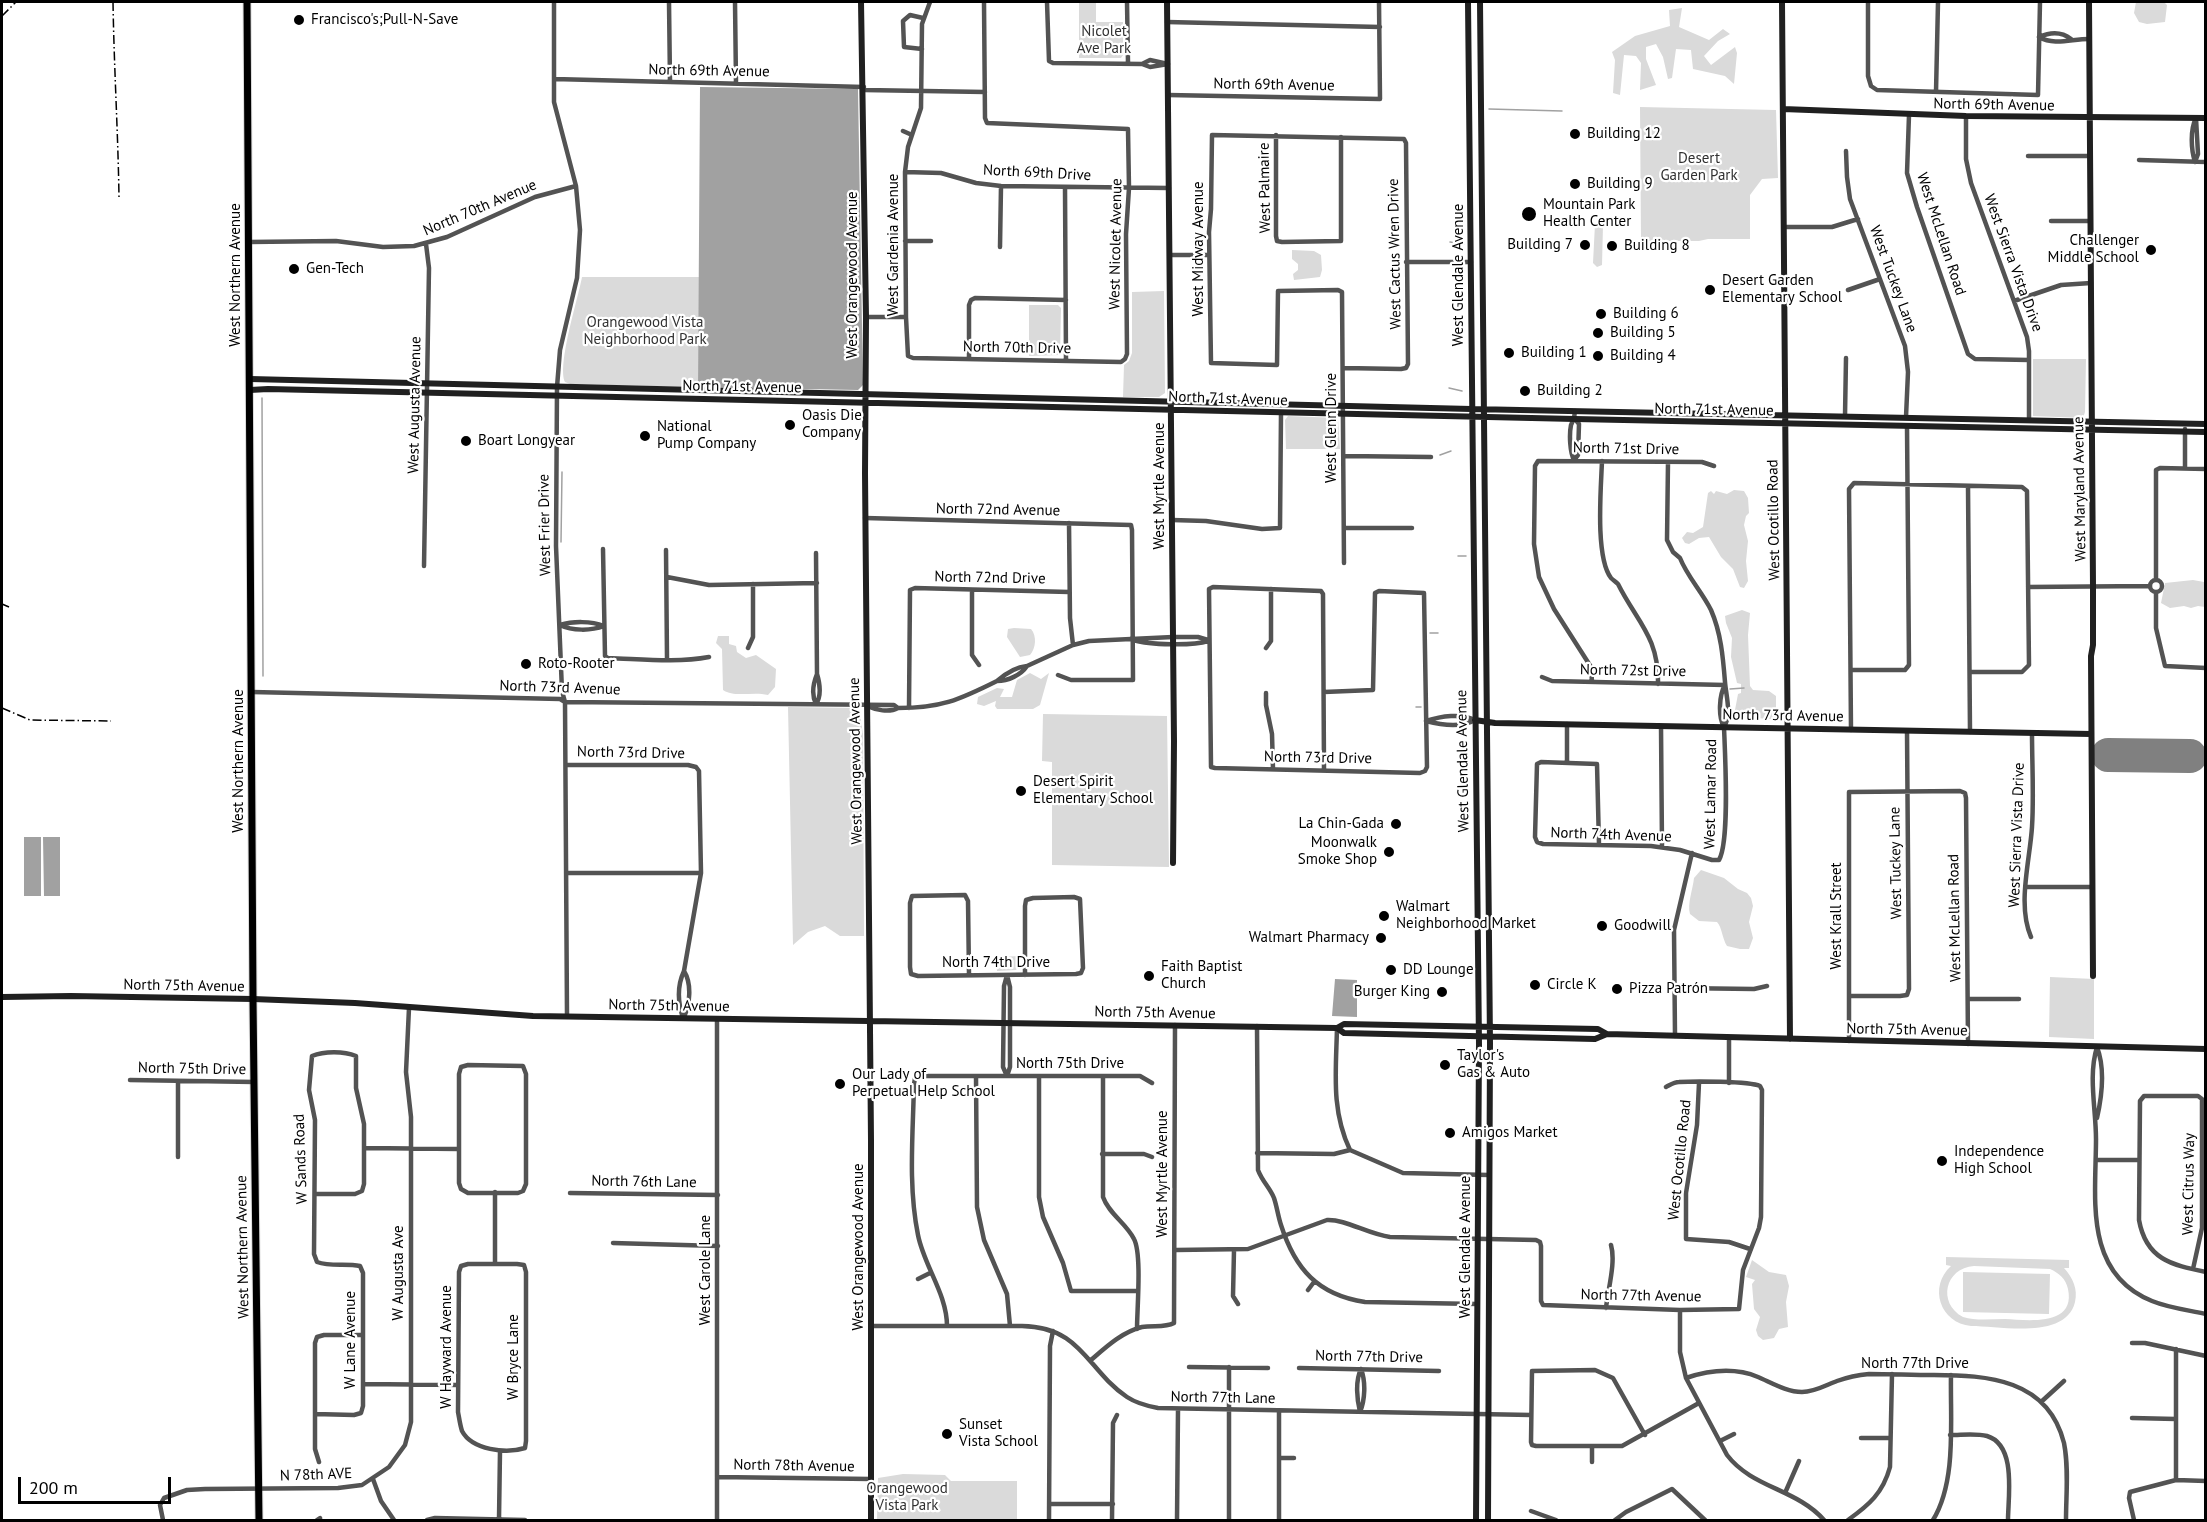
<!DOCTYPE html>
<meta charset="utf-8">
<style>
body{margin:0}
#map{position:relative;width:2207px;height:1522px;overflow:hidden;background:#fff;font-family:"PT Sans",sans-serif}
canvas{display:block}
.frame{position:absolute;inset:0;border:3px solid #000;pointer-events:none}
.scale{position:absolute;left:18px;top:1477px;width:153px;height:27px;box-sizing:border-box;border:3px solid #000;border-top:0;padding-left:8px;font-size:18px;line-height:21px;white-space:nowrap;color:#000;-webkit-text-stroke:4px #fff;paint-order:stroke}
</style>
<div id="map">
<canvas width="2207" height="1522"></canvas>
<div class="frame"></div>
<div class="scale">200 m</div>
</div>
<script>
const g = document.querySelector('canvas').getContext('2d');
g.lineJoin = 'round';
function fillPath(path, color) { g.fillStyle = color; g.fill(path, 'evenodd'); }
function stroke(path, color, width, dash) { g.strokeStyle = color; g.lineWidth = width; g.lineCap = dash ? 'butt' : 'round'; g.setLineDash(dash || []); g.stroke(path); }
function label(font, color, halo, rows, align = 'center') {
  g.font = font + ' "PT Sans",sans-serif'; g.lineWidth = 4.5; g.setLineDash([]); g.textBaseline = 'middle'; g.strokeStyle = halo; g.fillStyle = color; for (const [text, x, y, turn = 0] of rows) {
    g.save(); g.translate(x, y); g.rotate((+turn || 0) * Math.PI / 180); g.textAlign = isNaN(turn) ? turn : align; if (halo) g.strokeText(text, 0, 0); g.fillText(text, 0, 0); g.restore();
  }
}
fillPath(new Path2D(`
 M1079,2h17v20h27v33l-2,3h-42z
 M2136,2h28l3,3 -2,17 -18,2 -8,-2 -5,-9z
 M1682,8l-3,19 30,13 14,-11 7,5 -12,7 -14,15 7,9 24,-18 2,6 -3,31 -9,-8 -32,-7 -2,-19 -15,-1 -4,29 -4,1 -5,-22 -7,-13 -10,3v12l10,26 -16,5 1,-27 -5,-7 -12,-1 -4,40 -7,-2 2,-33 -3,-8 23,-16 35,-10 -1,-16z
 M1640,107l136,3 2,68 -16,1 -12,16v44h-42l-9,2h-58z
 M1595,224l8,1 -1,40 -5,2 -4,-4z
 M1292,250l22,1 7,4 1,15 -2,7 -26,3 -1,-6 5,-4v-6l-6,-5z
 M582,277h118l-2,110 -128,-3 -5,-2c-8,-17 13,-83 17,-105z
 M1164,291l1,102 -6,4h-36l1,-32 5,-4 3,-8v-61z
 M1029,305h29l3,3 -1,47 -31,1z
 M2033,359h53l-1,53 -2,6 -50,-2z
 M1288,416l50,2 2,31h-54l-1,-29z
 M1734,490l10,1 4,7 1,15 -3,3 -2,9 4,16 -2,20 2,20 -4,7 -4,-1 -7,-18 -12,-12 -12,-20 -10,1 -10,6 -4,-1 -3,-5 5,-6 6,1 10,-6 5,-34 3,-2 3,3 2,-3 11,3z
 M2193,580l11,2 1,25 -7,-1 -7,2 -7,-2 -14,2 -9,-5 4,-20z
 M1742,610l8,3 -2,22 2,51 3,4 16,1 7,5v14l-4,2 1,3h3l-4,4c-4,0 -32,-2 -34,-4 -1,-1 -2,-3 -3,-5l3,-16 3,-1v-9l-4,-1 -6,-26 1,-19 -6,-15 -1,-7z
 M1014,628l17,1c6,7 5,19 -1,26l-10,2 -13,-20 1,-8z
 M718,636h11v8l7,2 1,6 9,6 10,-3 20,14 -1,18 -7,8c-15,-4 -33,3 -45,-5l-1,-41 -6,-6z
 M1030,673l11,6 8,-6 -9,32 -7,4h-36l-2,-3 1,-5 -12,5 -7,-2 1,-7 19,-9 7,1 -4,8h12l5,-17z
 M788,707l71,1 4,26 1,202h-24l-15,-10 -17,6 -15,13z
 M1043,714l124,2 2,151 -117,-2v-103l-10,-1z
 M1701,870l23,8 14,11 9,4 4,5 2,8 -4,16 4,16 -4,11h-9l-13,-3c-5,-8 -5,-19 -10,-24l-18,-1 -9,-7c-3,-10 3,-25 4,-36z
 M1020,956v9l-4,5 -19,1 -1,-14z
 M2050,977l44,2v60l-45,-2z
 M1946,1257l123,3v8h-5c9,10 14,21 11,34 -9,38 -74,24 -104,24 -31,-3 -43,-39 -20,-60l-5,-1zM1974,1266l76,3c9,4 16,10 18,20 8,38 -41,31 -63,30 -14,0 -29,2 -42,-2 -26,-14 -18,-49 11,-51z
 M1752,1260l17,12 17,3 3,11 -3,16 2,25 -9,2 -5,9 -11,2 -5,-4 -2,-6 4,-13 -6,-8 -2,-25 3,-4 -9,-3z
 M1963,1272l87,2 -1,40 -86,-2z
 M903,1474l42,1 6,6h66v39h-140l1,-42z`), '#dadada');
fillPath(new Path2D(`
 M700,87l158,2 5,296 -5,5 -160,-3z
 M24,837h17v59h-17z
 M60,837v59h-16l-1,-59z
 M1335,979l22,1v37l-25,-1z`), '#a1a1a1');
stroke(new Path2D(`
 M1489,109l73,2
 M1450,242l14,2
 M1449,388l13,3
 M262,398l1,278
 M1440,455l11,-4
 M561,542l1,-70
 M1458,556h8
 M1430,633h8
 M1730,689l14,-1
 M1416,707h5`), '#a1a1a1', 1.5);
stroke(new Path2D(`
 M2108,755l82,1`), '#808080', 34);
const primary = new Path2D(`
 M247,2l6,997 6,521`);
stroke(primary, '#dbdbdb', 9);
stroke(new Path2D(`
 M554,2v100l22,84 4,44 -3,48 -17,72 -3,37 -1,159 6,145 3,11 2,314
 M669,2l1,80
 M735,2l1,81
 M930,2l-8,22 -1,84 -13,39 -3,25 1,145 2,39 5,2 208,4 4,-3 2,-5 -1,-120 3,-46 -1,-59 -141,-6 -2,-5 -1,-116
 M1047,2l2,59 4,2 89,1 8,3 18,-3
 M1127,2l1,61
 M1868,2v74l3,10 6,4 161,5 2,-93
 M1167,22l213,5
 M2039,37c16,9 32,2 50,2
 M2039,37c11,-5 22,-6 32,2
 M922,49l-18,-2 -1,-26 7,-6 13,3
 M1142,64l8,-4 18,4
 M554,79l310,8
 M864,90l121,2
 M1936,92l2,-90
 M1168,95l212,4 -1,-97
 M1909,115l-2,58 10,34 51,147 7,5 54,1
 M1966,116v43l5,24 56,154 2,14v68
 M903,131l9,4
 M1276,135v101l1,5 5,1 59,-1v-104
 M1846,151l1,26 3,22 55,147 3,26 -2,45
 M2028,156h62
 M2139,160l67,2
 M2195,162c-4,-13 -5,-32 1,-44
 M2195,162l3,-8 -2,-36
 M905,172l36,1 35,10 25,3 168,2
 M1065,188l1,173
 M2051,221h39
 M1784,227h48l26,-8
 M905,241h26
 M249,242l87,-1 47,6 31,-1 33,-9 88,-40 41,-11
 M1000,247l1,-61
 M1170,255h39
 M1406,262h65
 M1848,290l32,-11
 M2014,301l47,-16 30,-2
 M866,317h40
 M969,359v-54l2,-5 4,-2 91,2
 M1343,368l58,1 5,-1 2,-4 -2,-221 -2,-4 -192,-4 -1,74 -2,23 2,131 66,2 1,-74 60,-1 4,2 2,271
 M1845,416l1,-58
 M1344,456l87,1
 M1574,460c-4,-8 -5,-25 -3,-35 2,-5 4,-8 4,-14
 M1574,460l4,-5 1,-31 -4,-5
 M1602,461c-1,27 -7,96 9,117 2,2 5,4 7,6 19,38 41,53 40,100
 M2185,468v-39
 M1968,486l2,246
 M865,518l266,7 1,5 1,150h-62l-13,-5
 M1172,520l34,1 56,8 18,-1 1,-115
 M1069,523l1,95 3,27
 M1344,528h68
 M603,549l2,107 3,2c33,1 69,5 101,-1
 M666,550l1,109
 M816,553l1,121c3,10 5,21 -1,30
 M424,566l5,-298 -3,-24
 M667,577l42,8 108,-2
 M2156,579v-109l4,-2 46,1
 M2150 586a6 6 0 1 1 12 0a6 6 0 1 1-12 0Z
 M2028,587l122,-1
 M972,590v65l7,10
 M2156,592v36l9,38 41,2
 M560,625c12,6 31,6 44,1
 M560,625c13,-4 31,-4 44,1
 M1134,640c15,5 59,6 74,1
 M748,648l5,-11v-53
 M1266,648l5,-7v-52
 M1851,670h54l4,-5 -2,-239
 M1542,677l10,4 173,4
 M997,681c11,0 24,-6 30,-15
 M1592,682l-1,-15 -37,-58 -15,-32 -5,-33 1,-78 3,-5 164,1 12,4
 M252,692l308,7 5,3 329,3 4,3
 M1324,692l49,-2 2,-97 4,-2 45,2 3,174 -2,4 -5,2 -205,-5 -4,-1 -2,-178 4,-2 108,4 2,3 1,176
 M1266,693v12l6,29 1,35
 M816,704c-5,-10 -3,-20 1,-30
 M867,706c9,4 22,7 31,2 43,0 61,-8 99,-27 8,-7 19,-14 30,-15l46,-21 16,-4 84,-4h25l10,3
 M909,708l1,-118 5,-2 154,4
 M1426,721c15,-5 35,-8 49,-1
 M1426,721c15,4 35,7 49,-1
 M1661,726l1,121
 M1724,727c-6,-10 -5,-32 1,-42
 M1851,730l-2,-241 5,-6 168,4 5,4 2,174 -7,7h-52
 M1567,762v-38
 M566,765h122l8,2 3,4 2,102 -17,98c-7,15 -6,32 -1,47
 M1599,845l-2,-81 -56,-2 -4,2 -2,73 2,5 6,2 108,2 29,4 32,10h7c11,-19 6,-106 5,-133 8,-13 2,-31 1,-45 -2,-25 -4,-49 -14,-72 -9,-18 -24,-34 -31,-52l-7,-6 -6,-12 1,-78
 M566,873h135
 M2026,887h66
 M2031,937c-14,-32 -1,-77 1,-110 2,-31 0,-63 0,-94
 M969,975l-1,-74 -3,-6 -53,1 -2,7v64l1,7 7,2 158,-2 5,-1 2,-5 -3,-69 -6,-2 -41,1 -7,2 -1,6v69
 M1675,988l79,1 13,-3
 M1849,996h51l7,-1 2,-6 -2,-258
 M1968,999h51
 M684,1017c6,-13 8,-33 0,-46
 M1257,1026l1,144c4,11 12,18 16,28 3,9 4,18 7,27 14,44 37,70 84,77l112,2
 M1337,1028c-1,44 -6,82 13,122
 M1675,1036l-1,-106 18,-77
 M1849,1041v-249l111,-1 5,2 1,5 2,246
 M2097,1047c-9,29 -1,62 -1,92 0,59 -13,134 56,162 17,7 36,9 54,13
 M2097,1047c8,21 5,49 0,71
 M468,1065l55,1 3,8v110l-3,7 -5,2h-50l-7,-4 -2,-6v-109l2,-7z
 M976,1076l1,131 7,33 23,54 3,32
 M1007,1076l3,-9v-80l-3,-12
 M1007,1076l-4,-9 1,-81 3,-11
 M1039,1076v121l4,20 20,46 8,28h66
 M1103,1076v121c6,17 23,26 31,42 8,15 3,70 3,90
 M130,1080l124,2
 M1699,1083l-2,42 -11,68v46l43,3 21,7
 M1729,1083v-46
 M364,1148l95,1
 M1257,1153l77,1 16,-4 53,23 86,2
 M1102,1154h42l8,3
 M178,1157v-76
 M2096,1160h43
 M495,1192v72
 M570,1193l148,2
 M315,1194h40l7,-3 2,-7v-60l-8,-36v-32c-12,-5 -32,-5 -44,0l-3,34 6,30 -1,134 3,8c14,5 29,1 43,4l3,7v133l-2,7 -7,2 -39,-1
 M613,1243l105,3
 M1176,1250l72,-1 79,-29c18,-1 41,14 63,17l146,3 4,2 1,4v55l2,4 137,5 59,-1 4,-39 16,-42 2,-11 1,-127 -2,-4c-11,-5 -67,-5 -81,-4 -5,0 -9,3 -13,5
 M1234,1250l-1,46 5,8
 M468,1264h49l7,1 2,7v169l-1,7c-19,6 -53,2 -63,-17 -2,-6 -3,-14 -4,-19l1,-140 2,-6z
 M2193,1269l9,-41v-129l-4,-3h-54l-4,5 -1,119c7,39 32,45 67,52
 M918,1279l12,-6
 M1308,1290l6,-8
 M1606,1308c2,-19 10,-46 5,-63
 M1680,1310v42l6,26 41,77c25,33 70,34 97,65
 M871,1326h151c60,1 64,43 105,71 9,6 20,9 31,11l373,7
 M947,1326c0,-32 -23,-60 -29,-91 -10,-49 -5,-101 -4,-151l1,-6 5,-2h220l12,7
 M2132,1343h13l61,13
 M1091,1360c15,-13 31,-28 51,-33 11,-2 23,1 32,-4l1,-298
 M1189,1367l79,1
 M1299,1368l140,3
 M1686,1378c24,-8 48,-11 72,-1 14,6 29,15 44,15 13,0 24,-7 35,-11 11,-4 21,-6 32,-7 22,0 43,1 65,1 53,0 114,4 130,68 5,25 2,52 2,77
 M364,1384l94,1
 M2041,1402l23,-21
 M1360,1412c5,-12 6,-30 1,-43
 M1360,1412c-3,-12 -5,-31 1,-43
 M2132,1418l44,1
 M1645,1435l-32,-57 -18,-8 -63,1 -1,71 1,3 4,1h86l77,-43
 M1950,1435c12,0 26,-2 37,1 30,9 21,61 21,84
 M1861,1438h29
 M1720,1441l14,-7
 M1279,1458h15
 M319,1462l-4,-13v-106l2,-6 7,-2h38
 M1592,1462v-15
 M717,1477l154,2
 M373,1479l8,22 13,19
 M2176,1480v-131
 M1785,1493l14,-32
 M1050,1504h63
 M1531,1511l25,9
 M499,1519l1,-68
 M163,1520l-3,-15 4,-7 23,-8 18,-1 133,-1 24,-3 27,-18 16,-22 6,-23v-305l-5,-45 3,-64
 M317,1520l3,-2
 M427,1520l8,-2 90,2
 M717,1520v-501
 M1049,1520l1,-174 3,-15
 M1112,1520l1,-97 4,-8
 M1177,1520l1,-110
 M1229,1520v-153
 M1279,1520v-109
 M1615,1520l11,-8 46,-23 33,31
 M1848,1520c21,-15 35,-27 42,-53l2,-93
 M1933,1520c24,-39 17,-100 18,-145
 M2134,1520l-5,-22 1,-6 46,-12 30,1`), '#535353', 4.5);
stroke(new Path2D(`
 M861,2l5,315 -1,156 6,667v380
 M1167,2l7,739 -1,122
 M1468,2l11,1042 -3,476
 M1480,2l10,1041 -2,477
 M1782,2l8,1037
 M2089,2l4,585v58l-2,11 2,320
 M1783,109l183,7 240,2
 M250,379l1221,30 735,15
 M250,390l18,-1 1307,30 631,13
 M1475,720l20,3 596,11
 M2,997l69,-1 182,3 102,4 178,13 804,12 7,-4 254,5 9,5
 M1337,1028l7,5 251,6 12,-5 599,15`), '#202020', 6);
stroke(primary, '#000', 7);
stroke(new Path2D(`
 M113,2c1,65 5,130 6,195
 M2,16l14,-14
 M2,604l7,3
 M2,708l28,12 81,1`), '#000', 1.5, [9, 3, 1.5, 3]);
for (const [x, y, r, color] of [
 [299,20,6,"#000"],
 [1575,134,6,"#000"],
 [1575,184,6,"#000"],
 [1529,214,8,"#000"],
 [1585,245,6,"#000"],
 [1612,246,6,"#000"],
 [2151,250,6,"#000"],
 [294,269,6,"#000"],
 [1710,290,6,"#000"],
 [1601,314,6,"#000"],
 [1598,333,6,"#000"],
 [1509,353,6,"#000"],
 [1598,356,6,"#000"],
 [1525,391,6,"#000"],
 [790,425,6,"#000"],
 [645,436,6,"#000"],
 [466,441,6,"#000"],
 [526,664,6,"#000"],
 [1021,791,6,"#000"],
 [1396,824,6,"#000"],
 [1389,852,6,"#000"],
 [1384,916,6,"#000"],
 [1602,926,6,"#000"],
 [1381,938,6,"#000"],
 [1391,970,6,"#000"],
 [1149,976,6,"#000"],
 [1535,985,6,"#000"],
 [1617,989,6,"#000"],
 [1442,992,6,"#000"],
 [1445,1065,6,"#000"],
 [840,1084,6,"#000"],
 [1450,1133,6,"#000"],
 [1942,1161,6,"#000"],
 [947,1434,6,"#000"]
]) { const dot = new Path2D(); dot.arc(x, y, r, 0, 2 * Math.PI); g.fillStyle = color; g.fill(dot); stroke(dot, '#fff', 2); }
label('15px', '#000', '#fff', [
 ["Francisco's;Pull-N-Save",311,20],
 ["Building 12",1587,134],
 ["Building 9",1587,184],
 ["Mountain Park",1543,205],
 ["Health Center",1543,222],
 ["Challenger",2139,241,"right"],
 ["Middle School",2139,258,"right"],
 ["Building 7",1573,245,"right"],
 ["Building 8",1624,246],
 ["Gen-Tech",306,269],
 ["Desert Garden",1722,281],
 ["Elementary School",1722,298],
 ["Building 6",1613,314],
 ["Building 5",1610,333],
 ["Building 1",1521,353],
 ["Building 4",1610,356],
 ["Building 2",1537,391],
 ["Oasis Die",802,416],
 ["Company",802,433],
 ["National",657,427],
 ["Pump Company",657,444],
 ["Boart Longyear",478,441],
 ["Roto-Rooter",538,664],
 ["Desert Spirit",1033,782],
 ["Elementary School",1033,799],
 ["La Chin-Gada",1384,824,"right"],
 ["Moonwalk",1377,843,"right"],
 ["Smoke Shop",1377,860,"right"],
 ["Walmart",1396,907],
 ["Neighborhood Market",1396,924],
 ["Goodwill",1614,926],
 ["Walmart Pharmacy",1369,938,"right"],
 ["Faith Baptist",1161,967],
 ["Church",1161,984],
 ["DD Lounge",1403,970],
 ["Circle K",1547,985],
 ["Pizza Patrón",1629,989],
 ["Burger King",1430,992,"right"],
 ["Taylor's",1457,1056],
 ["Gas & Auto",1457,1073],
 ["Our Lady of",852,1075],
 ["Perpetual Help School",852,1092],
 ["Amigos Market",1462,1133],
 ["Independence",1954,1152],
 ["High School",1954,1169],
 ["Sunset",959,1425],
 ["Vista School",959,1442]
], 'left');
label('15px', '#313131', '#fff', [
 ["Nicolet",1104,32],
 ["Ave Park",1104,49],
 ["Desert",1699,159],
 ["Garden Park",1699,176],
 ["Orangewood Vista",645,323],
 ["Neighborhood Park",645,340],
 ["Orangewood",907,1489],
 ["Vista Park",907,1506]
]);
label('15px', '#000', '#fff', [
 ["North 69th Avenue",709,71,1],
 ["North 69th Avenue",1274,85,1],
 ["North 69th Avenue",1994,105,1],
 ["North 69th Drive",1037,173,3],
 ["West Palmaire",1265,188,-91],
 ["North 70th Avenue",480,208,-23],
 ["West McLellan Road",1941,234,72],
 ["West Nicolet Avenue",1116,244,-89],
 ["West Gardenia Avenue",894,245,-90],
 ["West Midway Avenue",1199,249,-90],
 ["West Cactus Wren Drive",1395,254,-91],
 ["West Sierra Vista Drive",2013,263,70],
 ["West Northern Avenue",236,275,-90],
 ["West Orangewood Avenue",853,275,-90],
 ["West Glendale Avenue",1459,275,-90],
 ["West Tuckey Lane",1893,279,70],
 ["North 70th Drive",1017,348,1],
 ["North 71st Avenue",742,387,1],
 ["North 71st Avenue",1228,399,2],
 ["West Augusta Avenue",415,405,-89],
 ["North 71st Avenue",1714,410,1],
 ["West Glenn Drive",1332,428,-90],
 ["North 71st Drive",1626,449,1],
 ["West Myrtle Avenue",1160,486,-90],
 ["West Maryland Avenue",2080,489,-91],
 ["North 72nd Avenue",998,510,1],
 ["West Ocotillo Road",1774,520,-91],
 ["West Frier Drive",545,525,-91],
 ["North 72nd Drive",990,578,1],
 ["North 72st Drive",1633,671,1],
 ["North 73rd Avenue",560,688,2],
 ["North 73rd Avenue",1783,716,1],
 ["North 73rd Drive",631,753,1],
 ["North 73rd Drive",1318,758,1],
 ["West Northern Avenue",239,761,-90],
 ["West Orangewood Avenue",856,761,-91],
 ["West Glendale Avenue",1463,761,-91],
 ["West Lamar Road",1711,794,-89],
 ["North 74th Avenue",1611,835,2],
 ["West Sierra Vista Drive",2017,835,-88],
 ["West Tuckey Lane",1896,863,-91],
 ["West Krall Street",1837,916,-90],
 ["West McLellan Road",1955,918,-91],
 ["North 74th Drive",996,963],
 ["North 75th Avenue",184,986,1],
 ["North 75th Avenue",669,1006,1],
 ["North 75th Avenue",1155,1013,1],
 ["North 75th Avenue",1907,1030,1],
 ["North 75th Drive",1070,1064],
 ["North 75th Drive",192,1069,1],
 ["W Sands Road",301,1159,-92],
 ["West Ocotillo Road",1680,1160,-84],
 ["West Myrtle Avenue",1163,1174,-90],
 ["North 76th Lane",644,1182,1],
 ["West Citrus Way",2189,1184,-89],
 ["West Northern Avenue",243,1247,-91],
 ["West Orangewood Avenue",859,1247,-90],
 ["West Glendale Avenue",1466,1247,-90],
 ["West Carole Lane",706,1270,-90],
 ["W Augusta Ave",399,1273,-90],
 ["North 77th Avenue",1641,1296,1],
 ["W Lane Avenue",351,1340,-90],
 ["W Hayward Avenue",447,1347,-90],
 ["W Bryce Lane",514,1357,-90],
 ["North 77th Drive",1369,1357,1],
 ["North 77th Drive",1915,1364],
 ["North 77th Lane",1223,1398,1],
 ["North 78th Avenue",794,1466,1],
 ["N 78th AVE",316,1475,-2]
]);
</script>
